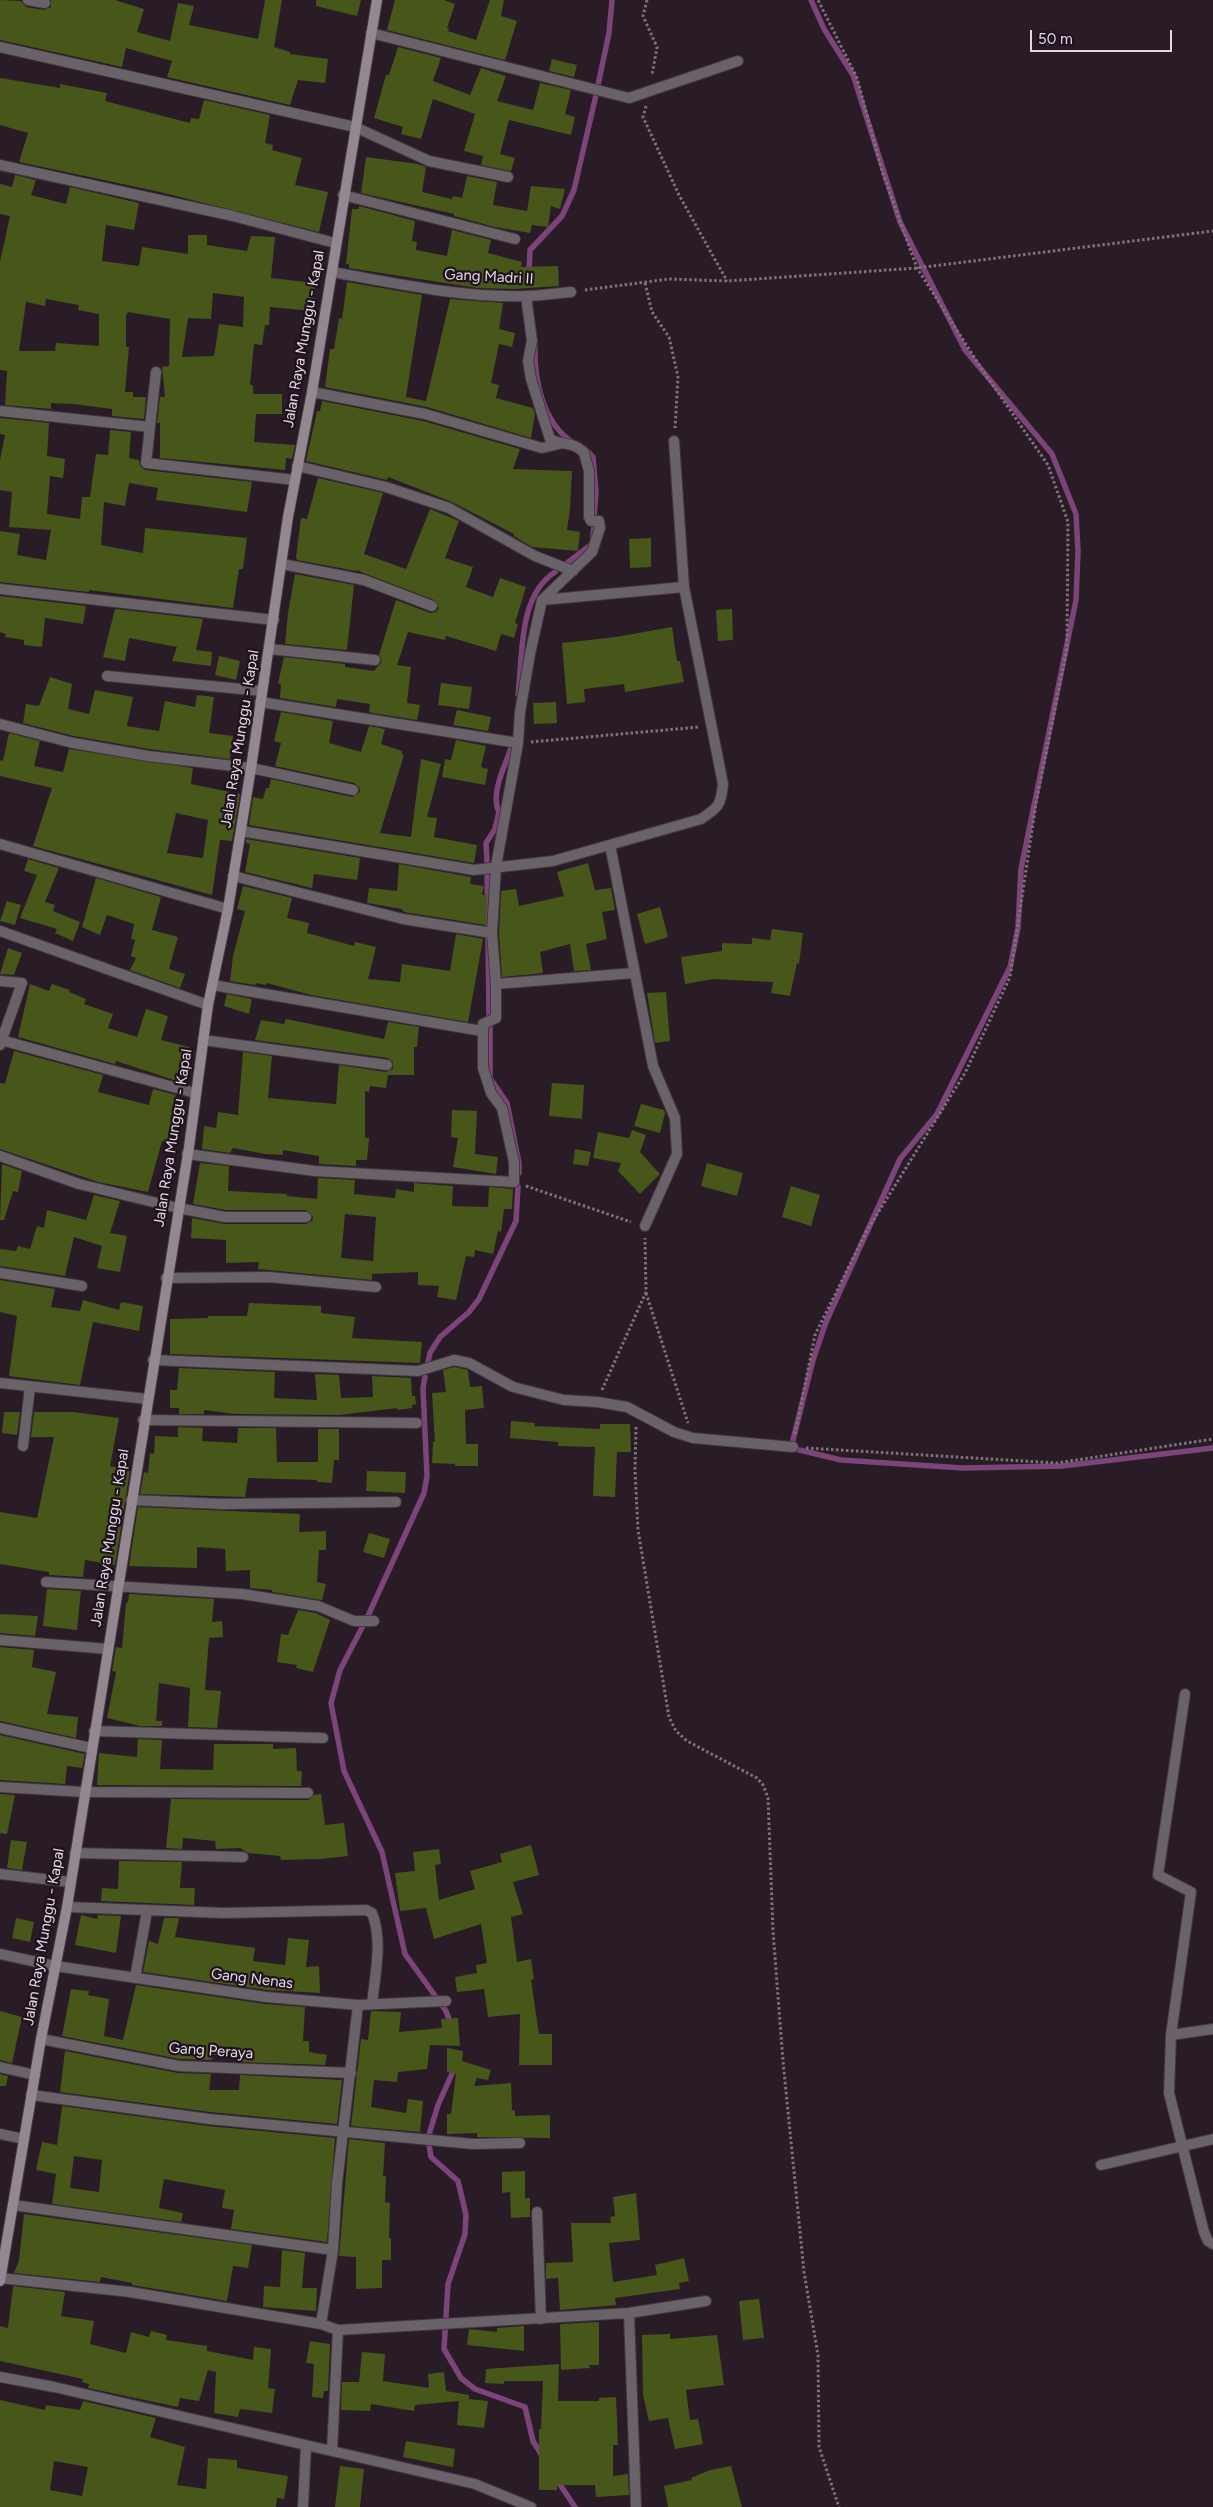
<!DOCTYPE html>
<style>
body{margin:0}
#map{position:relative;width:1213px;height:2507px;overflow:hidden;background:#291c27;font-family:Figtree,sans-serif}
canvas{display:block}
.scale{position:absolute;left:1030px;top:30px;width:142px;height:22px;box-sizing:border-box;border:2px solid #e2d9e1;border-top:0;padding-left:6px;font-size:15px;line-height:18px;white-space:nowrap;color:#e2d9e1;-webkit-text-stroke:4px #1f121e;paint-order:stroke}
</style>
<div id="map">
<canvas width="1213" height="2507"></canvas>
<div class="scale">50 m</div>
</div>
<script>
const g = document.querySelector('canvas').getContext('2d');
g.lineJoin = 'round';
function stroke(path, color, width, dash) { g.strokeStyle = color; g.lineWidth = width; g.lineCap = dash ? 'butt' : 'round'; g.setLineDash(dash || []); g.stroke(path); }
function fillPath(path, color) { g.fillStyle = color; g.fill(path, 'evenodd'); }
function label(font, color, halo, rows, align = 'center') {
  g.font = font + ' Figtree,sans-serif'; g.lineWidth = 4.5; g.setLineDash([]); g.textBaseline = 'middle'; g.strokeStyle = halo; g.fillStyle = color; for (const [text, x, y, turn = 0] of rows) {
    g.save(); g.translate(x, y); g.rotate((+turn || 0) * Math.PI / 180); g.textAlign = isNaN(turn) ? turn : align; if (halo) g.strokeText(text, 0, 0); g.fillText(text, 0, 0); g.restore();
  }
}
stroke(new Path2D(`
 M811,0l13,29 29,46 47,147 65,128 87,104 24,60 2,37 -2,49 -55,269 -3,59 -8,39 -73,147 -37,45 -74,163 -13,38 -22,88 50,12 122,8 99,-2 151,-18
 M598,85l11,-52 3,-33
 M529,273l1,-23 32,-34 12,-26 22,-95
 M535,345c-1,33 7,79 39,98
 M584,448l9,9 3,36 -2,23
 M567,563l25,-19 2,-18
 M518,694c5,-40 0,-98 37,-122
 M487,862l-1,-19 9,-14 4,-17c-9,-18 6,-46 12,-64
 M487,873l1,54
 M488,939l1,77
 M490,1027v51l17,25 12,60v10
 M428,1362l2,-9 10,-16 29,-25 10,-13 37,-78 2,-34
 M425,1377l-2,11 4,88 -3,17 -57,125 -27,52 -9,33 13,68 38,81 23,102 41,57 5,14
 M455,2067l-17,38 -10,33 3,19 27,24 8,34 -1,19 -17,50 -4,65 17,29 14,11 50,18 8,34 10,16
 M557,2480l18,27`), '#7d4479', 5.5);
fillPath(new Path2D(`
 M0,0l21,1 5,6 18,3 7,-3v-7h64l29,9 -7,23 33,9 8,-38 16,3 -5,19 69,14 7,-39h17l-8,47 16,5v2l38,5 -3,24 -27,-3 -8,25 -123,-28 5,-16 -46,-13 -4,19 -122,-27z
 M316,0h45l-4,16 -41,-10z
 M395,0h49l11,4 -8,24h2l-1,3 28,9 14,-40h14l-3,16 16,5 -12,39 -118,-30z
 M398,47l43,11 -8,23 37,14 11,-27 25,8 -9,25 36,9 7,-27 31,7 -6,24 10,3 -4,18 -62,-15 -9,34 15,4 -4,13 -30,-6 2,-9 -19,-5 11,-37 -42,-15 -12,40 -20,-5 2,-7 -29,-9 12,-43h3z
 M552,59l25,6 -3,12 -25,-6z
 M0,78l60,10v-4l47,9 -2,8 85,22 1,-5 8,1 5,-19 66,15 -5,28 8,2 -1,5 30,8 -7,27 33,7 -9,40 -159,-40 -141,-30 9,-29 -28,-8z
 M366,157l52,7 8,3 -4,25 30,7 1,-3 9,2 5,-22 30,6 -4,23 34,6 4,-25 34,3 -5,20 -9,-3 -3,21 -16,-2 -2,8 -35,-6 -41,-11v-2l-93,-21z
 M15,175l21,5 -5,15 35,9 4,-17 69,16 -5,27 -28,-5 -4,36 37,5 3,-19 46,7v-19h19v10l40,6 4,-15 24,1 -4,41 44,5 -3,28 -42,-4 -1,18h-4l-3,20 -8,-1 -4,41h3v9h29v20h-26l-2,28 41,3 -3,14 -6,-1 -1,12 -125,-12v-35h-3l3,-26h5l-3,-30 7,-1 1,-47 -42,-7 -2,4v31h3l-4,45h8v5h13l-2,22 -32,-3v-7l-39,-5 -22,-1v6l-46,-4 2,-34 -7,-1v-108l10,-46 -10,-2v-30l12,3zM213,293l31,4 -1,30 -24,-3 -5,32 -32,1 6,-39 23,1zM46,299l33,6 -1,5 21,4v32l-43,-3 -1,8h-36l7,-49 19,4z
 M359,206l56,15 -3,20 5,1 -1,8 31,6 5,-26 39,10 -3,13 34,9 -1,5 37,-1 1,20 -45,3 -37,-1 -128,-20v-4h-3l6,-55h7z
 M347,282l75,13 -16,102 20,4 24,-102 53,4 -4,26 16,4 -3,14 -13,-3 -8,39 8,2 -3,13 37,10 2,6 -4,24 -104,-31 -102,-20 5,-38h4l5,-31 3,1z
 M322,401l101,20 97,28 -7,20 59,2 -2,38 -3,21 13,2 -2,19 -46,-4 -18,-11v-2l-62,-32 -64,-25 -1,3 -81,-19 11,-50h3z
 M0,418l49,5 -2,33 18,3 -2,19 -13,-2 -3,38 33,5 2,-22h8l6,-43 12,1 2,-25 21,2 -2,26 10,2 1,6 5,4 107,12 -5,30 -91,-12 2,-12 -29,-5 -4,23 -21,-4 -3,43 42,8 2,-25 102,10 -4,31h-4l-6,39 -144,-18v2l-89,-10v-51l20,3 -3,21 29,5 5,-30 -42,-3 3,-35 -12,-2v-30l5,-25 -5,-1z
 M318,478l65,15 -19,61 42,15 24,-60 29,12 -14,37 28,9 -7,20 27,10 7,-19 26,9 -11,36 3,1 -4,14 -13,-4 -5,17 -50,-15 -1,4 -37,-8 -11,33 14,2 -4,36 13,2 -3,15 -45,-7 -3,-2 1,-7 -33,-5 -1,8 -56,-9 1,-14 -3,-1 6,-26 61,7v3l29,4 8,-10 -3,-6 17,-55 34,13 6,-1 3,-4 -5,-8 -78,-30v1l-59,-11 -1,-3 5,-39 6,1z
 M651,538v29l-21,1 -1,-29z
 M295,574l59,11 -7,65 -62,-6 3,-31z
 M0,596l86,10 -3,18 -38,-6 -3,29 -18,-2v-5l-19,-3 1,-3 -6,-2z
 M115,609l88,10 -7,31 16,2 -1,14 -39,-5 5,-14 -48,-9 -4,23 -22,-4z
 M732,609l1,31 -15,1 -2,-31z
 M672,627l5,34h3l4,21 -59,10 -1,-8 -40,5 1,13 -18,2 -5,-61 54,-6z
 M219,656l21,5 -4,19 -21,-5z
 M50,677l22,7 -4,25 21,5 6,-24 38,7 -6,29 32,5 6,-30 30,6 2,-12 17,2 -5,36 24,3 -3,23 -81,-10 -75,-13 -51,-13 3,-19 13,2z
 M441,683l31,4 -3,22 -31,-4z
 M556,702l1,21 -23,1 -1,-21z
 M457,710l34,7 -3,14 -35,-6z
 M281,712l52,9 -4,22 32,9 8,-26 16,3 -4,15 21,7v3l2,1 -24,78 31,4 10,-78 20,5 -14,53 10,1 -3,19 43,8 -3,18 -225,-38 4,-28 10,2 3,-11h3l2,-9 81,18 8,-5 -1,-5 -5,-4 -79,-17 6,-23 -7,-2z
 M9,733l31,8 -6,25 29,6 6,-23 124,19 -2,16 49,10 -8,47 -12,-1 -8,55 -179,-49 19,-58 -52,-12v-16l3,1zM176,813l32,7 -5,38 -36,-5z
 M456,740l30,6 -5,21 7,2 -3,16 -43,-8 3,-18 6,1z
 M246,839l114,19 -3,22 -43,-6 -2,14 -67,-16 5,-28 -4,-1z
 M28,859l31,9 -14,34 10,3 -2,6 27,11 -7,19 -18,-8 2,-4 -37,-11 17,-43 -13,-4z
 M588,863l7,27 16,-2 4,22 -13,2 5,27 -21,5 5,26 -17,1 -4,-27 -30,8 3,21 -41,4 -3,-44 2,-42 15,-2 3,17 45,-10 -7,-24z
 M399,864l72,13 -1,7 14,2 -2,9 5,-1 -1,31 -82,-13 -2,-3 -35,-6 2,-15 28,3z
 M96,878l65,19 -9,33 26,7 -9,32 16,5 -5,14 -50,-18 6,-12 -5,-2 4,-16 -4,-1 3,-15 -27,-9 -7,20 -18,-8z
 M243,886l49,12 -5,20 22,5 -2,10 47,13 1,-4 21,5 -8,32 32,3 2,-18 48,7 6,-37 27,5 -15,83 -157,-27 -44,-12 -1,2 -10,-2 -1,2 -25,-4 3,-25 12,-45 -8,-2z
 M7,901l14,4 -6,20 -15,-4z
 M660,907l8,30 -23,7 -8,-30z
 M772,929l31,4 -4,31 -2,-1 -7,33 -19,-3 2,-11 -60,-3 -28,5 -4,-27 41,-6v-8l30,1v-6l18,2z
 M8,948l14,5 -8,22 -14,-1z
 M30,984l19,7 3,-7 18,6 -1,2 17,7 -2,5 29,10 -5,14 29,9 9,-28 22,7 -7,24 28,7 -9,35 -64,-21 -1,3 -97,-27z
 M666,992l4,49 -15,2 -8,-50z
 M227,994l25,5 -3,15 -25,-8z
 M286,1019l98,20 4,-17 31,5 -2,20h-3v28h-26l-2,13 -16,-2 -1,6 -4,-1v47h4l-2,22h-11v6l-37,-2v-8l-36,-6v5l-18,-1 -32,-6 -3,5 -28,-4 2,-23 12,2 2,-16 20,3 5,-63 29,4 -4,42 68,6 3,-39 47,7 7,-3v-7l-5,-4 -133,-18 6,-20 23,4z
 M14,1051l89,24 -5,17 51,13 4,-16 23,6 -4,15 9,2 -6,32 -13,-3 -14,51 -50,-10 -98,-33v-66l5,1z
 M552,1083l32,2 -2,34 -33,-3z
 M641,1104l23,6 1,3 -5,20 -26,-7z
 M452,1110l25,1 -2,43 23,3 -2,17 -43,-7 5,-29 -7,-1z
 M632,1130l14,5 -6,17 20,22 -20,20 -22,-23 3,-8 -28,-5 5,-26 31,6z
 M575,1149l16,3 -3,14 -15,-2z
 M200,1163l29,3 -1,25 59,3v2l30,3 1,-21 37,2 -1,14 41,4 1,-9 18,3v-9l39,3 -1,20 36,1 1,-20 24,2 -1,20h-8l-3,23 -3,-1 -5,23 -18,-4 -1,7 -8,-1 -10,44 -19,-3 2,-11 -21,-1v-13l-46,2v-3v9l-114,-11 1,-7 -33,1v-23l-35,-2 1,-20 33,6h81l6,-3 1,-4 -7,-7h-80l-33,-6zM345,1214l31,3 -3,44 -32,-3z
 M707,1163l36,10 -6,23 -36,-10z
 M2,1164l20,7 -4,21 -5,-1 -9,29h-4z
 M791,1186l29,9 -9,31 -29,-9z
 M94,1195l26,6 -10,32 17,3 -7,36 -23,-4 5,-22 -28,-9 -9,39 -65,-10v-17l16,2 2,-5 12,3 7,-23 7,2 3,-18 39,10z
 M0,1280l55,9 -4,18 29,4 3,-11 36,10 2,-8 22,4 -4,25 -46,-9 -13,63 -71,-9 8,-60 -17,-4z
 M249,1303l72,3v7l34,4 -3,21 70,4 -2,21 -250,-9v-35l38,-1v-2h39z
 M454,1367l14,3 2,17 12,-1 2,22 -19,2 1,34h12v22h-23v-2l-23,-1 1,-21h2l-3,-49 14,-1 -3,-22z
 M179,1368l96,4 -1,26 43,2 -2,-26 24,1 2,23 32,-1 -1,-21 39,2 1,18h3l1,8 -4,1v3l-15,2v-2l-58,7 -104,-1 -31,-4v4h-25v-6h-9v-18h7z
 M4,1412h16l-3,23 -15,-2z
 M34,1412h39l46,6 -9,48 20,4 -15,95 -30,-5 -2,17 -34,-2v-3l-49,-8v-52l37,6 17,-81h-23z
 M511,1421l24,2 -1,3 66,3v-5h30l1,28h-14l-2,45 -22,-1 2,-49 -37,-1v-4l-48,-4z
 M178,1427l25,1 -1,13 35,2 1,-15h38l1,34h41v-33h21v31h-5l-2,23 -15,-1v-2l-69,-2 -3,19 -105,-3 4,-22 4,1 2,-20 4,1 1,-18 23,1z
 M367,1471l39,1 -1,21 -39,-2z
 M138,1507l162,7 -1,18 27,-1v19h-7l-2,32 9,2 -4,16 -50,-8v-2l-22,-2v-18l-24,1 -1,-22 -28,-2v21l-68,-2z
 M369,1533l21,6 -6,19 -21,-6z
 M47,1589l34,2 -4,39 -34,-4z
 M129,1594l85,5 -2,23 10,-1 1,16 -14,1 -4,52 16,1 -4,37 -29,-1 2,-39 -31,-5 -3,38h6v5h-22l-33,-8 9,-46 -4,-1 4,-24 6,1 4,-46 2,1z
 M298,1610l18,3 14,7 -17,52 -17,-4 1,-3 -20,-3 4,-28 7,1z
 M0,1614l38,2 -3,20 -35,-3z
 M0,1647l34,3 -2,17 24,5 -9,42 31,3 -2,21 -76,-17z
 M0,1735l85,19 -3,14 -15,-2 -2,18 -65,-4z
 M138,1739l24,1 -2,29 53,1 1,-26h59v5l23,-1 1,23h5l-1,15 -204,-1 2,-32 38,4z
 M0,1794l15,1 -8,39 -7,-1z
 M321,1794l4,31 19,-2 4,33 -27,3 -40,1 -1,-4 -32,-3 -8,-5 -24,1 -1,-8 -32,-3 -1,11 -16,-1 5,-49 137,1 6,-5z
 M11,1840l16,2 -5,28 -15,-2z
 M531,1845l8,30 -26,7 10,32 -12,3 6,45 14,-3 3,20 -3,1 8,54h13v31h-33l1,-51 -32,3 -4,-28 -27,3 -2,-15 22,-4 -1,-8 11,-2 -6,-39 -47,15 -8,-31 -26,3 -5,-38 20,-2 -2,-19 26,-3 2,15 -6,1 4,35 36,-11 -5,-18 32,-9 -2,-8z
 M119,1861l63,1 -2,26h15l-1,17 -93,-4 1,-13 16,1z
 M81,1915l16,4 1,-4 23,1 -5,37 -41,-8z
 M16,1918l18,4 -4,20 -18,-4z
 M164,1918h15l-4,19 80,11 -2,13 32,4 3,-27 21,2 -3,27 13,-1 1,27 -53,-3 -124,-18 6,-31 9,3z
 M136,1985l129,19 40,3 -2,34h6v11l18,3 -2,10 -84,-3 1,-6 -29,-1 -1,5 -32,-1 -118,-23 9,-47 18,2 -1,4 21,4 -5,37 19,4z
 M0,2011l22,6 -10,46 -12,-3z
 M371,2011l30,1 -2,20 43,-4 -1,-9 17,-1 2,28 -30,-1 -3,24 -29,3 -1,10 -23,-2 -3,27 35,6 2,-14 15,2 -3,31 -69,-6 10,-87 7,1z
 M447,2048l16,3 -1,10 29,9 -3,10 -11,-2 -3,8 37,-3 1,28 3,-1v6l35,-1v23l-73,-1v-4l-30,1v-20h4l5,-40 -9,-2z
 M65,2051l113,22 33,1 -2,16h30l1,-15 102,5 -5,44 -127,-12 -150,-20z
 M0,2074l8,2 -2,10h-6z
 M62,2106l146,20 127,12 -8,104 -96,-13 3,-19 -12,-2 3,-18 -61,-11 -5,29 24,5 -2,9 -129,-18 4,-30 -20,-4 6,-28 15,3zM74,2156l28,4 -3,32 -29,-4z
 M349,2139l36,4 -2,33h3l-1,26 5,1 -1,35h2v22h-9v28l-26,1v-32l-17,-1z
 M525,2171v27h5v19l-19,1 -1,-26 -8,1v-21z
 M636,2193l4,47 -31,3 4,39 44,-7 -2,-10 29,-7 5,23 -10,2 1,6 -65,9 1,7 -56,5 -2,-32 -12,1v-16l27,-1 -2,-39h40l-1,-6 5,-1 -2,-19z
 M24,2214l228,31 -4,23 -15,-2 -6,35 -95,-16v-2l-31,-6 -1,5 -86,-9 5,-13z
 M282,2250l23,3 -3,35h15l-1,23 -53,-4 1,-21 16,1z
 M13,2286l52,6 -4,24 33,5 -4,23 36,9 5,-21 18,5 2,-6 16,4 -1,5 41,6v5l46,9 1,-13 17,2 -3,39 7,1 -3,24 -32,-4 -2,8 -24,-4 2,-41 -8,-2 -9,31 -19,-3 -2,9 -90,-19 1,-4 -7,-2 1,-3 -83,-18v-35l8,2z
 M759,2299l5,39 -21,2 -4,-39z
 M599,2322v43h-10l1,3 -29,2 -1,-46z
 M524,2326v25l-57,-6 2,-16 28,3v-4z
 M670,2334v5l47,-4 7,50 -38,5 4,30 8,-1 5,25 -28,5 -7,-31 -19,3 -6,-26 -1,-60z
 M310,2341l20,3 -2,47h-4l-1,7 -11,-1 2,-33 -8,-1z
 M362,2352l23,2 -2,27 46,7 -1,-14 16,-2 2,19 23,4v4l19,2 -4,27 -27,-3 2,-24 -44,4 -1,6 -43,-7 -1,7 -29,-1 1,-28h17z
 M559,2364l-1,37h41v-3l17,-1 2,48h-5v31l15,-2 1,21 -33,2 -1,-12h-38v5h-18v-61h2l2,-48h-39v3l-19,-1 1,-14z
 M0,2400l45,10 1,-5 34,5 3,-9 73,17 -6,19 35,10 -8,38 29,4 2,-31 29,2v8l51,8 -4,23 -7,-1 -1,9h-276zM54,2461l34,6 -6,29 -32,-6z
 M406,2441l49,8 -2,18 -50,-10z
 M340,2466l24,3 -4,38h-25z
 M731,2466l11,41h-74l-4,-21 28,-6 -1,-2 19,-8z`), '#475619');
const street = new Path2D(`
 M28,0l17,3
 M371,33l258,65 109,-37
 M0,47l355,80 74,34 79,16
 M0,165l233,51 102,27
 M343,195l172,44
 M332,272c63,11 129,26 193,24 16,0 31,-3 46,-4
 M156,372l-10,91 149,17
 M312,392l113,22 117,34 17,-4
 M0,411l150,16
 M297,466l89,21 63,21 86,48 38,15
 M282,564l82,16 68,26
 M0,589l274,31
 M542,600l142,-13
 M269,649l106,11
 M107,676l155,15
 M260,702l258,41
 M0,724l73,19 75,13 103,12 102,22
 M241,831l233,39 79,-9 148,-42c18,-12 20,-14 22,-35l-39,-197 -10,-146
 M0,844l228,65
 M610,845l43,221 22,52 2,36 -32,72
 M233,876l170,43 89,14
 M0,931l208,74
 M0,981l22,2 -22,62
 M496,984l138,-11
 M212,985l270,46
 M1,1040l194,53
 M203,1040l184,25
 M187,1154l128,17 199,11v-20l-12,-54 -11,-15 -8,-25v-44l13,-6v-34l-4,-51 4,-67 22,-123 2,-31 10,-58 12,-54 50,-48 8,-24 -1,-7h-8l-2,-4v-46l-5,-18c-10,-12 -22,-7 -34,-14l-19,-60 -3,-18 4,-20 -6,-45
 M0,1156l79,28 99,24 47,9h81
 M0,1273l82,13
 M166,1278l102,-1 108,10
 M153,1360l265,11 36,-11 15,3 44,24 51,13 33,2 30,5 47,25 19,6 100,9
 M0,1383l147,16
 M143,1420l274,3
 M23,1446l7,-59
 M131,1500l91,4 174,-2
 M46,1582l196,12 76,12 36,15h20
 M0,1640l108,9
 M0,1728l91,20
 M94,1731l229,7
 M0,1787l84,5 224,1
 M75,1853l168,4
 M0,1874l70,8
 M67,1907l157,6 142,-3 6,3c11,27 3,62 0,91
 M0,1954l55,12 211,31 92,8 88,-4
 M135,1978l12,-67
 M1213,2029l-42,6 -2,58 35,139 4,9 5,3
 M1171,2035l20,-143 -33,-17 27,-181
 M41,2039l138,27 172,7
 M0,2067l35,8
 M31,2095l178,24 264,25 47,-1
 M0,2134l24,5
 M1101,2165l112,-26
 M13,2205l320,45
 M537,2212l4,107
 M0,2278l130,14 191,32 17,6 291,-17 77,-12
 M629,2313l7,194
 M321,2324l12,-74 4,-67 21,-178
 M0,2377l54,10 421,97 56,23
 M332,2451l6,-121
 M303,2507l3,-62`);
const secondary = new Path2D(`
 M0,2281l41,-242 26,-132 122,-760 19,-142 20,-96 23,-141 37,-251 24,-125 65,-392`);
stroke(street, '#433641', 12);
stroke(secondary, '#433641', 12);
stroke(new Path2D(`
 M647,0l-4,16 14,31 -5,28
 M646,106l-3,11 36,78 48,86
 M645,283l7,29 17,25 9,40 -3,51
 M585,290l84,-11 58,2 190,-13 296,-37
 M531,742l168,-15
 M526,1186l105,36
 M646,1293l42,130
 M602,1390l44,-98 -1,-54
 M636,1427l-1,43 3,60 31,187 7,14 11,10 70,37 6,7 5,13 5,133 10,130 21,211 14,83 1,92 20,60
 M795,1434l20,-99 51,-103 99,-159 45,-96 26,-174 31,-155 1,-126 -20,-57 -65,-94 -66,-103 -35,-97 -25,-93 -39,-78
 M806,1448l251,15 156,-24`), '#7e737c', 3, [2.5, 2.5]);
stroke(street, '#696268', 10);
stroke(secondary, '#938791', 10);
label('15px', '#e2d9e1', '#1f121e', [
 ["Gang Madri II",489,277,3],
 ["Jalan Raya Munggu - Kapal",304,339,-80],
 ["Jalan Raya Munggu - Kapal",240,739,-81],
 ["Jalan Raya Munggu - Kapal",173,1138,-81],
 ["Jalan Raya Munggu - Kapal",110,1538,-81],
 ["Jalan Raya Munggu - Kapal",44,1937,-80],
 ["Gang Nenas",252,1979,7],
 ["Gang Peraya",211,2051,4]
]);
</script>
